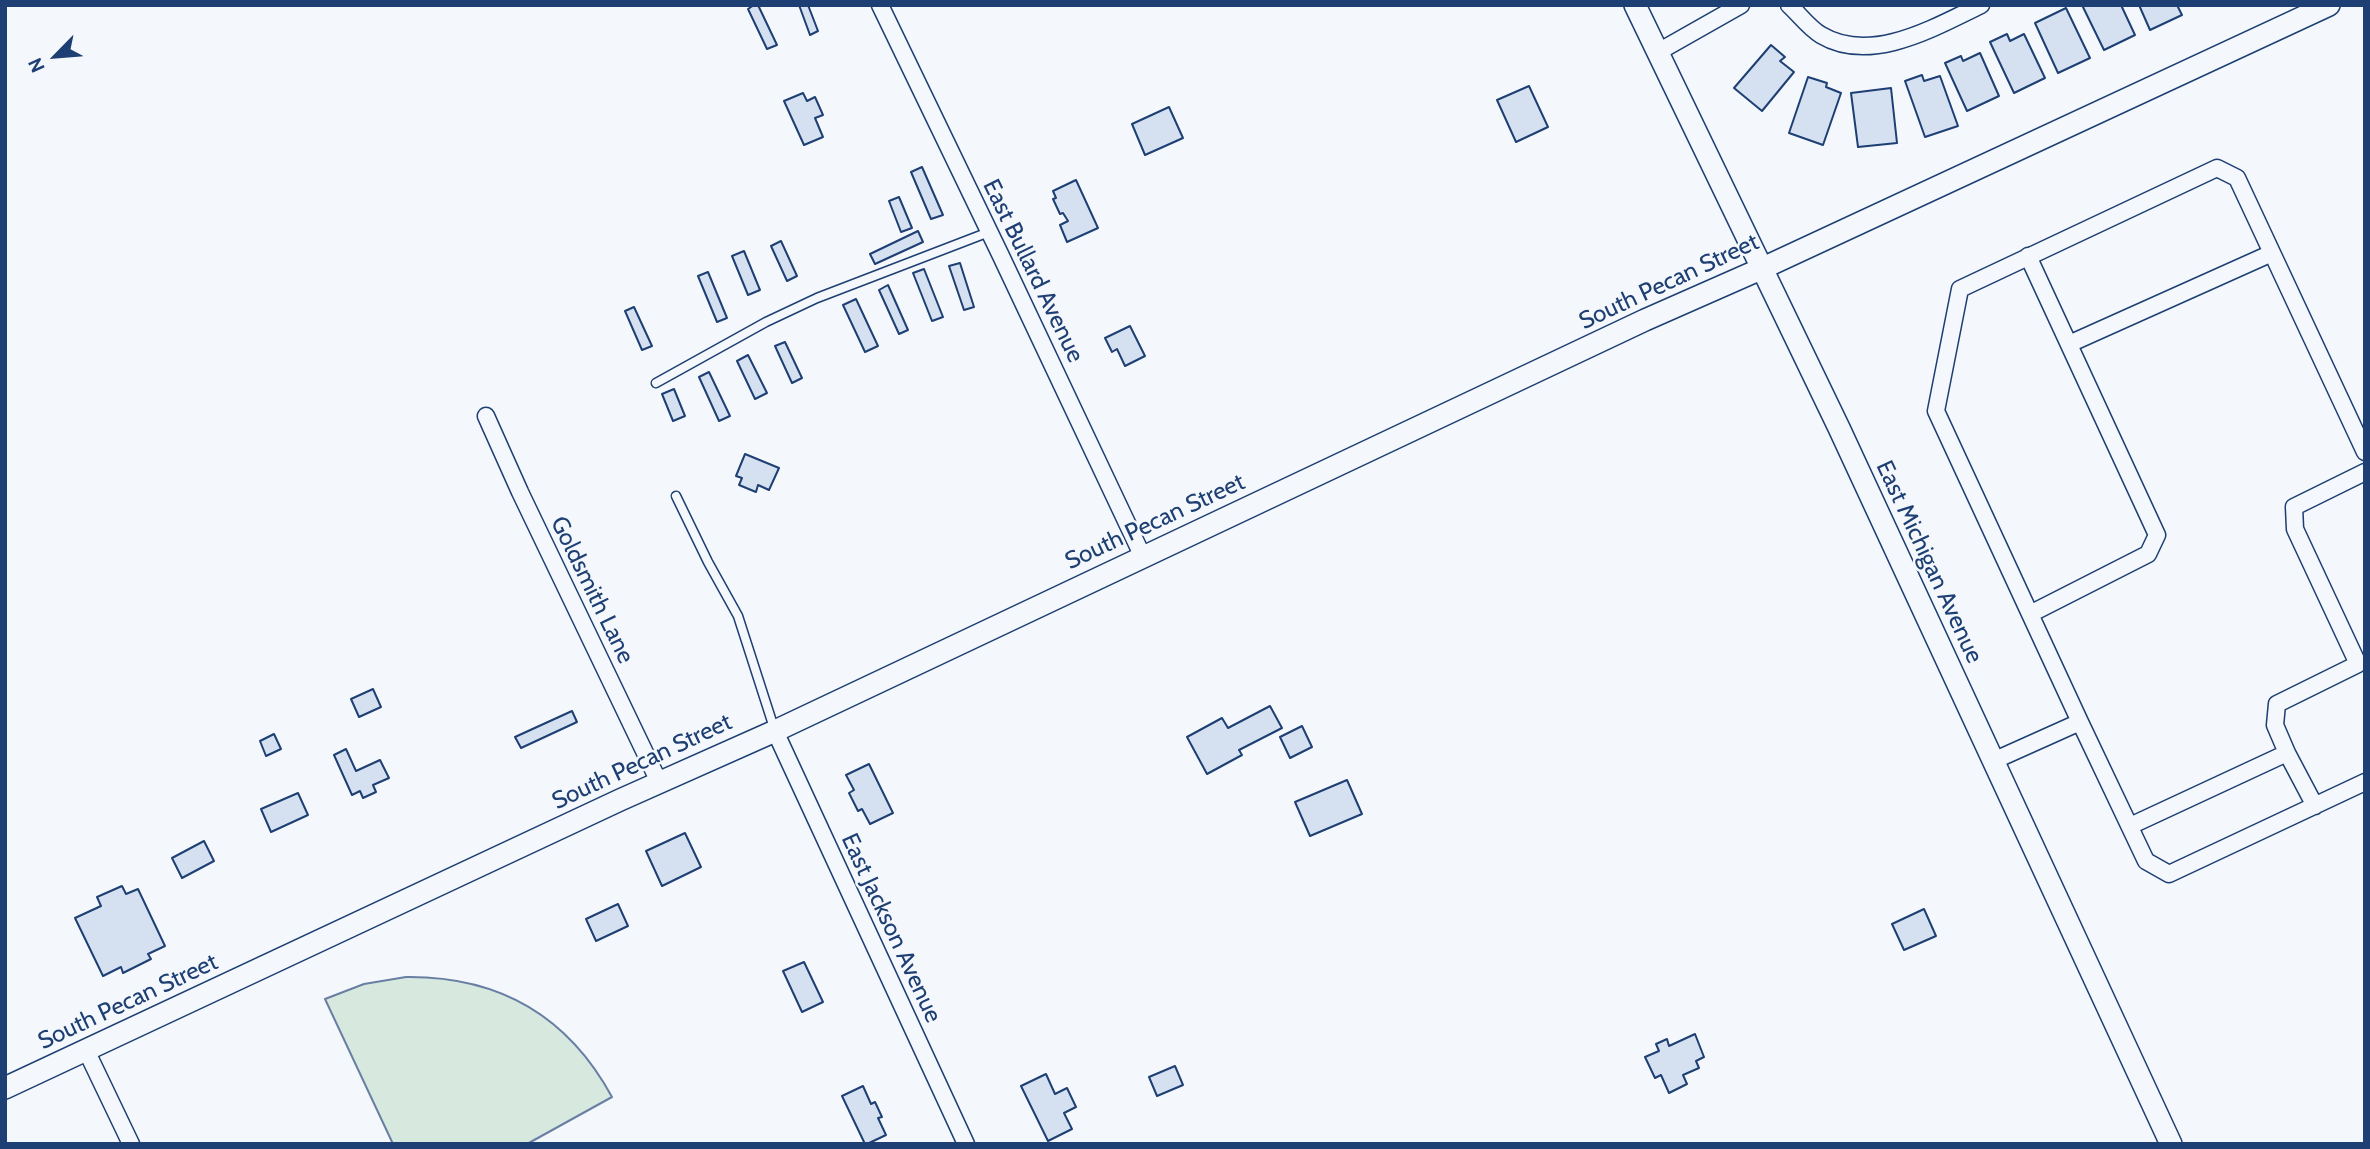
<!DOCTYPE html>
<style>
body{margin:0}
#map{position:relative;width:2370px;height:1149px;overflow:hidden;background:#f4f7fb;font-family:Cabin,sans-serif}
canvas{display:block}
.frame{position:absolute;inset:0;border:7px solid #1d3f73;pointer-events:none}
.north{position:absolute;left:21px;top:21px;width:70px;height:70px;-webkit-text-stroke:5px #f4f7fb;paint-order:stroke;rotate:245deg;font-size:19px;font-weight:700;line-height:28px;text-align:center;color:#1d3f73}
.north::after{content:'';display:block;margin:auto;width:24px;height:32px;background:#1d3f73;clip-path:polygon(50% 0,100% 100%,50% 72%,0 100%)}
</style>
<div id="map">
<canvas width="2370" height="1149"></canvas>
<div class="frame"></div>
<div class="north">N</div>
</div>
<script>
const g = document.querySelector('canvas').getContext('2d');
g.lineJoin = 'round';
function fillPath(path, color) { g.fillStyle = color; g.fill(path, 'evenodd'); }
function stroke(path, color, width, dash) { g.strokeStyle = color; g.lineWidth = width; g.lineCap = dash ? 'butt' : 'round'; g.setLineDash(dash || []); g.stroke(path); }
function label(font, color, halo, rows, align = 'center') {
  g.font = font + ' Cabin,sans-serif'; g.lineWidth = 5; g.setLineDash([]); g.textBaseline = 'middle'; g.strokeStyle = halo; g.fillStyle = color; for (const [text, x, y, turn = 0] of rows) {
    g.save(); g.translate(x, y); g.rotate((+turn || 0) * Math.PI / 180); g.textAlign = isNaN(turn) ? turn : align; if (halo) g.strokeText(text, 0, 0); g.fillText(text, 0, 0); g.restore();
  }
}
const green = new Path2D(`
 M406,977c93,-1 162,39 206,120l-85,47h-134l-68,-145 39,-15z`);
fillPath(green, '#d7e8df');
stroke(green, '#687fa3', 2);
const building = new Path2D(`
 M754,5h4l19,40 -10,4 -19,-40z
 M799,5h9l10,26 -8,4z
 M2082,5h39l14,30 -31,15z
 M2139,5h38l5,10 -32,15z
 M2066,8l24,50 -32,15 -23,-50z
 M2007,34l3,7 14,-7 21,44 -31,15 -24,-51z
 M1771,45l14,12 -5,4 14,11 -32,39 -28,-23z
 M1980,53l19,43 -32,15 -22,-48 16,-7 2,5z
 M1922,75l2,6 16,-5 18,50 -33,11 -20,-56z
 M1808,77l19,6 -1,4 15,6 -18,52 -34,-12z
 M1529,86l19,41 -32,15 -19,-42z
 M1891,88l6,55 -39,4 -7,-54z
 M803,93l4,8 8,-4 8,18 -8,3 8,19 -19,8 -20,-44z
 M1169,107l14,31 -38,17 -13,-31z
 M922,167l21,48 -12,4 -20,-47z
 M1076,180l22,48 -31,14 -7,-17 8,-4 -5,-8 -3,1 -7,-15 3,-1 -3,-7z
 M899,197l13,31 -11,4 -12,-31z
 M918,231l5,11 -48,22 -5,-10z
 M781,241l16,35 -10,5 -16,-35z
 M744,251l16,39 -12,5 -16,-39z
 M960,263l14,44 -10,3 -15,-44z
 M924,269l19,48 -11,4 -19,-48z
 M708,272l19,46 -10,4 -19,-46z
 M888,285l20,45 -9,4 -20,-44z
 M856,299l22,47 -13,6 -22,-47z
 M634,307l18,39 -10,4 -17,-39z
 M1130,326l15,30 -20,10 -8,-17 -5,3 -7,-14z
 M785,342l17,36 -10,5 -17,-37z
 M748,355l19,38 -12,6 -18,-38z
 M709,372l21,44 -11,5 -20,-44z
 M674,389l11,27 -12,5 -11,-27z
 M745,454l34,14 -10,22 -11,-5 -2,7 -17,-7 3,-7 -6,-2z
 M373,689l8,18 -22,10 -8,-18z
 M1270,706l12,22 -43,22 3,5 -35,19 -20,-37 35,-19 6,10z
 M572,711l5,11 -56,26 -6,-11z
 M1302,726l10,21 -22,11 -10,-21z
 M274,734l7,15 -15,7 -6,-15z
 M346,749l10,22 24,-11 9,18 -16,7 3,7 -13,6 -3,-7 -8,4 -18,-40z
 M869,764l24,49 -23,11 -8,-15 -4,2 -9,-18 5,-3 -8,-15z
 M1347,780l15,34 -52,22 -15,-34z
 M298,793l10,22 -37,17 -10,-23z
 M685,833l16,34 -39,19 -16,-35z
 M204,841l10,20 -32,17 -10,-20z
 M122,886l4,8 12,-5 27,57 -17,8 3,5 -28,14 -2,-6 -18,9 -28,-58 26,-12 -4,-9z
 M618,904l10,22 -32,15 -10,-22z
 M1924,909l12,27 -32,14 -12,-26z
 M804,962l19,40 -21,10 -19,-41z
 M1695,1034l9,23 -8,4 3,7 -16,7 4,9 -18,9 -8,-18 -6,3 -10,-21 14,-6 -3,-7 11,-5 2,7z
 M1175,1066l8,19 -26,11 -8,-19z
 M1046,1074l9,20 12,-6 9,19 -12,6 8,16 -24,12 -27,-55z
 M863,1086l8,18 4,-2 7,15 -4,1 8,17 -19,9h-2l-23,-48z`);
fillPath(building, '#d5e0f0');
stroke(building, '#1d3f73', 2);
const service = new Path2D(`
 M656,383l110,-61 51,-24 172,-66
 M676,496l32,66 30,54 37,115`);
const minor = new Path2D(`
 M880,5l121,251 142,301
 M1789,5c10,9 20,23 32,30 50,30 114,-8 160,-30
 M1658,52l83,-47
 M2028,256l129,279 -9,19 -118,60
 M2069,344l203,-91
 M486,416l34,76 139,290
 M2365,452l-128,-274 -20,-10 -257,121 -24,122 144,311 66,139 23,13 196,-92
 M775,731l191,413
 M2287,753l-12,-28 2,-21 81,-40 -63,-135 -1,-22 71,-35
 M1993,761l87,-39
 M2130,826l157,-73 28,53
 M86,1050l45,94`);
const tertiary = new Path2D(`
 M1635,5l204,423 332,716
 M5,1088l615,-288 155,-69 870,-411 118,-52 566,-263`);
stroke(service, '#1d3f73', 11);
stroke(minor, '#1d3f73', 19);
stroke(tertiary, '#1d3f73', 24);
stroke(service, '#f4f7fb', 8);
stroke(minor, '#f4f7fb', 16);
stroke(tertiary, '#f4f7fb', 21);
label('24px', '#1d3f73', '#f4f7fb', [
 ["East Bullard Avenue",1033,271,64],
 ["South Pecan Street",1669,282,-25],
 ["South Pecan Street",1155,522,-25],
 ["East Michigan Avenue",1929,562,65],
 ["Goldsmith Lane",592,590,64],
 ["South Pecan Street",642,762,-25],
 ["East Jackson Avenue",891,928,65],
 ["South Pecan Street",128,1002,-25]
]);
</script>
